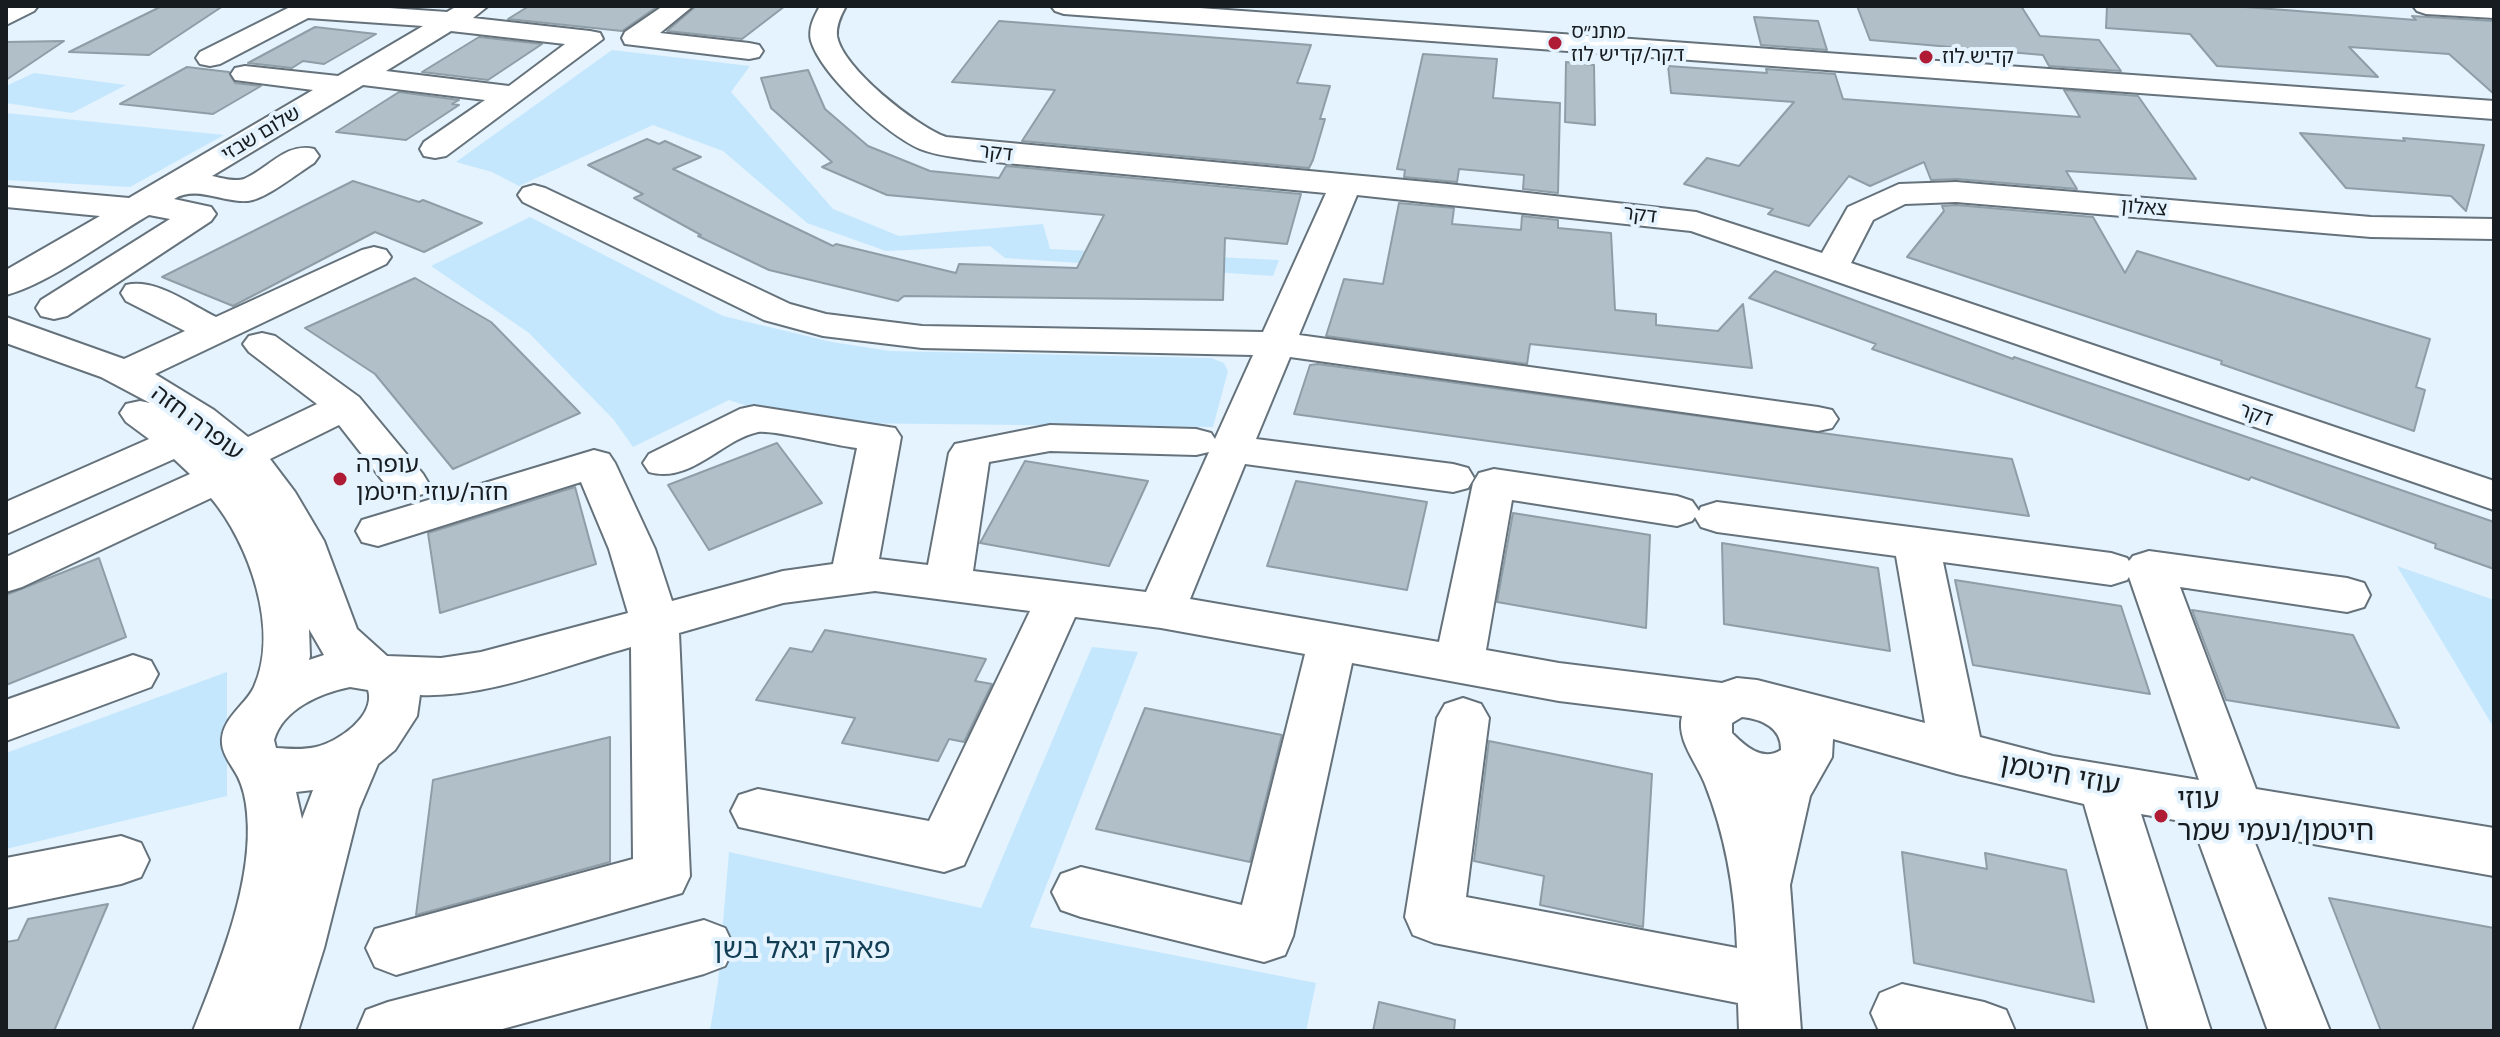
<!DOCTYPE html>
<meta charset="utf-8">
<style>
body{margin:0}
#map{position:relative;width:2500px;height:1037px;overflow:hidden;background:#e4f3fd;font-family:Figtree,sans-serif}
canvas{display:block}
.frame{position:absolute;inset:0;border:8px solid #171c20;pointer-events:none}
</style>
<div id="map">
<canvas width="2500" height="1037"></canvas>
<div class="frame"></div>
</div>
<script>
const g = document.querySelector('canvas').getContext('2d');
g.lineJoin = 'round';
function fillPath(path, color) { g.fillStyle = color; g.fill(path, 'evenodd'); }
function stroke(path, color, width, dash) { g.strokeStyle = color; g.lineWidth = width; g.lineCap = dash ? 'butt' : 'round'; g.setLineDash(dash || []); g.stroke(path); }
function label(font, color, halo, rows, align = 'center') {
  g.font = font + ' Figtree,"Noto Sans Hebrew",sans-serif'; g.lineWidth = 8; g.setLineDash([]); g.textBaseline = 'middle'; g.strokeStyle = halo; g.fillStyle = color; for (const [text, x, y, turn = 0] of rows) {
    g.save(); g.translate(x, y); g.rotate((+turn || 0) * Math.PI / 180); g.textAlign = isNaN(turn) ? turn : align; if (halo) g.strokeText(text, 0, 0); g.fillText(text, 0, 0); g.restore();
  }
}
fillPath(new Path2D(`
 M612,50l138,16 -19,26 102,117 66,27 144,-12 7,25 229,11 -6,16 -268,-18 -15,-12 -104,5 -79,-28 -84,-72 -70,-26 -134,61 -27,-14 -36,-10z
 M34,73l92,12 -54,28 -66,-10v-17z
 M6,113l218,22 -94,52 -124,-7z
 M530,217l193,99 109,26 58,9 321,7 13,5 4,8 -15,56 -373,-4 -71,-10 -40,-13 -96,47 -19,-27 -85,-87 -98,-67z
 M2397,566l97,34v128z
 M1092,647l46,5 -108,275 286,56 -10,48h-596l8,-49 11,-130 252,56z
 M227,672v124l-221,53v-96z`), '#c4e7fe');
const building = new Path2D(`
 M162,6h61l-74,49 -80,-3z
 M529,6h129l-36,25 -114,-12z
 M696,6h89l-43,33 -75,-8z
 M1857,6h164l19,30 59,4 22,31 -72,-5 -6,-11 -173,-15z
 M2107,6h125l184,14 -4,-4 82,5v73l-45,-40 -100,-7 29,30 -161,-11 -27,-32 -84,-6z
 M1754,17l64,4 9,29 -66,-5z
 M999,21l312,24 -14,38 33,3 -10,33h5l-12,41 -4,8 -287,-27 33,-51 -103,-8z
 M315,27l61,7 -52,30 -21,-3 -11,7 -44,-5z
 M479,37l63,7 -54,36 -66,-8z
 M64,41l-58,39v-38z
 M1423,54l74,5 -4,39 67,5 -2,90 -35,-4 1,-14 -65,-6 -2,13 -53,-5 1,-7 -8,-1z
 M1566,62l28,3 1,60 -30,-3z
 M1668,66l99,7 -1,-4 69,5 8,25 237,18 -16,-27 74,6 58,83 -130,-8 11,18 -121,-10 -25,1 -7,-18 -54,24 -21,-10 -40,50 -41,-12 5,-5 -89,-25 23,-26 32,8 55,-64 -123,-9z
 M187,67l42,5 6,11 26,3 -48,28 -93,-10z
 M808,70l17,39 43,37 62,25 69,7 7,-12 295,28 -14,50 -62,-6 -2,62 -319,-4 -6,5 -129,-31 -71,-34 3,-1 -67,-37 9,-4 -55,-29 59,-26 12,5 6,-3 36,16 -28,12 160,77 3,-2 120,29 3,-9 118,4 27,-53 -217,-20 -65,-28 10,-5 -61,-54 -10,-30z
 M399,92l60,8 -7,4 7,1 -53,35 -70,-8z
 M2300,133l105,8 -2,-3 81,7 -18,66 -15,-15 -105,-8z
 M353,181l66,21 4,-2 59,23 -58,29 -49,-20 -142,74 -71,-29z
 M1399,203l55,5 -2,16 69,6 1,-14 36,4v8l53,5 4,77 41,4v11l62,6 25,-27 9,64 -222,-24 -3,20 -201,-28 18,-57 39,5z
 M1956,205l137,12 32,56 12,-22 293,88 -14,48 9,3 -11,41 -193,-67 1,-3 -315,-104 37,-46 -2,-5z
 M1775,271l238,88 1,-2 480,165v47l-59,-21 1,-4 -185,-67 -2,3 -377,-131 4,-5 -127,-46z
 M415,278l76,44 89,91 -127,56 -78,-95 -70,-46z
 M1318,364l694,95 17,57 -735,-102 16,-49z
 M777,443l45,60 -113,47 -41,-65z
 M1025,461l123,20 -39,85 -129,-23z
 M1296,481l131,21 -20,88 -140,-24z
 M575,487l21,77 -156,49 -12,-80z
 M1513,513l137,22 -4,93 -149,-26z
 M1722,543l156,25 12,83 -166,-27z
 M99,558l27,79 -120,48v-90z
 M1955,580l166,26 29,88 -177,-29z
 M2192,610l161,25 46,93 -173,-28z
 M825,630l161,29 -11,22 17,3 -28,58 -15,-3 -11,22 -96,-18 13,-25 -99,-18 34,-52 22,4z
 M1145,708l137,27 -32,127 -154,-33z
 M610,737v125l-194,53 17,-135z
 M1489,741l163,33 -9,153 -103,-22 4,-29 -70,-15z
 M1902,852l85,17 -2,-16 81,17 28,132 -180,-39z
 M2329,898l165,30v103h-113z
 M108,904l-54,127h-48v-89l12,-2 10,-21z
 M1379,1002l76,18 -1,11h-81z`);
fillPath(building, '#b1bfc9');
stroke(building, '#8f9da6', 2);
const minor = new Path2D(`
 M6,6h32l-4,5 -28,14z
 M292,6h69l86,6 10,-6h31l-15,12 117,13 10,2 3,6 -157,117 -11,2 -11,-2 -4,-7 4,-7 61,-42 -122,-15 -151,91c9,2 23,6 32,3 24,-10 42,-37 70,-30l5,7 -5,7c-16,10 -48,36 -66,38 -26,2 -51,-16 -74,-2l37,8 5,7 -5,7 -144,95 -13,3 -13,-3 -5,-8 5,-8 129,-81 -21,-4c-40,23 -100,69 -143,80v-25l94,-54 -94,-9v-20l123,11 184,-108 -78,-10 -4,-6 4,-6 10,-2 93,10 85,-50 -115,-8 -88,46 -10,2 -10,-2 -4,-6 4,-6zM451,31l114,13 -56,42 -123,-15z
 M663,6h30l-33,27 89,10 10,2 4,6 -4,6 -10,2 -124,-15 -3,-6 3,-6z
 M820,6h26c-5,9 -10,19 -9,30 5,32 79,90 109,101l502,47 248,28 126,41 26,-46 51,-23 57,-2 415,35 123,2v20l-123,-2 -415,-35 -51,2 -32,16 -22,43 643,218v29l-803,-279 -334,-36 -58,140 519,72 14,3 6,9 -6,9 -14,3 -528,-74 -34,82 197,25 15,4 6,10 -6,10 -15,4 -208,-28 -55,135 249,43 34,-159 6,-10 15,-4 183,27 15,5 7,10 2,-4 16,-5 394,51 16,5 2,3 4,-5 16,-5 198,27 17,5 6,12 -6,12 -17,5 -167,-25 76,202 238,39v48l-243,-43 79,198h-62l-76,-208 -51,-9 70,217h-62l-65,-227 -127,-30 -124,-35 -1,18 -22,39 -20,89 11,146h-62l-1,-28 -304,-60 -21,-8 -8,-18 32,-199 8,-14 18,-6 18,6 8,14 -23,179 271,51c-2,-57 -11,-111 -32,-164 -8,-21 -29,-44 -23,-68l-123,-15 -207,-38 -59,273 -8,19 -21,7 -183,-45 -20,-7 -9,-18 9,-18 20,-7 161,38 63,-251 -144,-26 -86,-11 -111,248 -20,7 -205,-45 -8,-16 8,-16 19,-6 171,32 101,-210 -155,-20 -92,12 -104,30 11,243 -8,17 -286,82 -21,-8 -9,-19 9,-19 258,-70 -2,-212c-65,18 -143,51 -211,48l-3,21 -22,34 -17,14 -19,45 -35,139 -26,83h-105c25,-63 61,-149 54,-218 -1,-12 -4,-26 -9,-36 -5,-10 -15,-21 -16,-33 -2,-25 23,-38 32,-57 26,-57 -5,-144 -43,-189l-189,89 -16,5v-35l184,-83 -16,-15 -168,75v-32l143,-63 -23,-17 -6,-9 6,-9 14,-3 10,2 -49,-26 -95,-34v-26l118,42 61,-28 -59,-30 -5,-8 5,-8c30,-7 63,19 90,32l146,-67 12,-3 12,3 5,7 -5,7 -231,110 59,36 34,27 69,-33 -68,-52 -6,-8 6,-8 13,-3 13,3 84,61 64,77 6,10 -6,10 -15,4 -15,-4 -54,-69 -69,34 25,33 29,49 33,88 30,27 54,2 40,-6 147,-39 -19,-64 -28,-67 -203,64 -16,-4 -6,-11 6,-11 232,-70 15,4 6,9 40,86 17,52 111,-30 50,-7 24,-116c-19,-2 -87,-19 -99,-16 -37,8 -67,52 -109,40l-6,-9 6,-9 91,-45 14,-3 141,22 6,9 -22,122 49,6 21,-112 6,-9 95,-19 146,4 15,4 4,6 38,-84 -331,-7 -99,-12 -59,-16 -241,-118 -5,-7 5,-7 11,-3 11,3 245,116 36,10 96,12 341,6 63,-139 -352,-33c-18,-3 -37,-4 -54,-11 -34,-15 -98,-73 -109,-108 -3,-13 3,-24 9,-35zM1050,451l146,4 13,-3 -63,140 -173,-21 16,-109zM1512,500l165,26 15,-5 3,-4 6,10 16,5 179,24 29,167 -168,-43 -20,-2 -15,5 -163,-20 -73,-13zM1943,562l168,23 16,-5 2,-3 70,203 -146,-24 -73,-19zM309,629l15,26 -15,5 1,-4zM350,687l18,3c8,26 -30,52 -52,57 -13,3 -26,2 -40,1l-2,-8c9,-31 46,-47 76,-53zM1742,717c20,2 40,11 39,33 -19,12 -36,-4 -49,-17v-10zM313,790l-11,29 -6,-27z
 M1051,6h121l1322,95v18l-1430,-105 -9,-3z
 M2413,6h81v12l-68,-4 -9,-3z
 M133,655l18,6 7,13 -7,13 -145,54v-41z
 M121,836l20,7 8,17 -8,17 -20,7 -115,24v-50z
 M704,920l21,8 9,19 -9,19 -21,8 -209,57h-138l9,-21 22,-8z
 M1902,984l82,18 22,8 9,21h-136l-8,-18 9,-20z`);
stroke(minor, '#65727b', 4);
fillPath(minor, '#fff');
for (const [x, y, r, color] of [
 [1555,43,8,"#af1b34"],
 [1926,57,8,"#af1b34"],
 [340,479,8,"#af1b34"],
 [2161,816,8,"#af1b34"]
]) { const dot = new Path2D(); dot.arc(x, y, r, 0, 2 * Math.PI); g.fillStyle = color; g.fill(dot); stroke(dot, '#e4f3fd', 3); }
label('20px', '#171c20', '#e4f3fd', [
 ["מתנ״ס",1571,32],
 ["דקר/קדיש לוז",1571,55],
 ["קדיש לוז",1942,57]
], 'left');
label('20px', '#171c20', '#e4f3fd', [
 ["שלום שבזי",261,134,-31],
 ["דקר",996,153,6],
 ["צאלון",2144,208,5],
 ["דקר",1640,215,7],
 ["דקר",2256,415,19]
]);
label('24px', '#171c20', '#e4f3fd', [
 ["עופרה חזה",197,423,37]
]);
label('24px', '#171c20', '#e4f3fd', [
 ["עופרה",356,465],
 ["חזה/עוזי חיטמן",356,493]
], 'left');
label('28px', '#171c20', '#e4f3fd', [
 ["עוזי חיטמן",2060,775,11]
]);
label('28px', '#171c20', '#e4f3fd', [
 ["עוזי",2177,800],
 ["חיטמן/נעמי שמר",2177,832]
], 'left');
label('28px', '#113d55', '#e4f3fd', [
 ["פארק יגאל בשן",802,950]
]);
</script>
